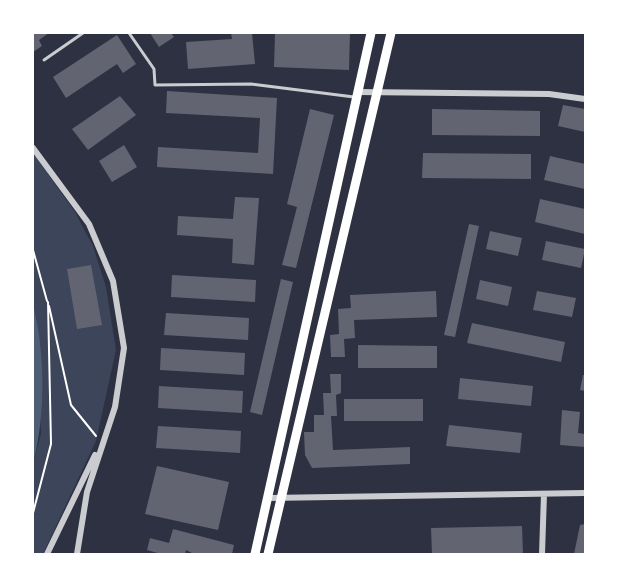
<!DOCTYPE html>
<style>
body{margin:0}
#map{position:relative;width:618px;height:587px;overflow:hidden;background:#2d3142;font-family:Helvetica,sans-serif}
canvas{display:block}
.frame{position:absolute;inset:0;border:34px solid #fff;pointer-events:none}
</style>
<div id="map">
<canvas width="618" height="587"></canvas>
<div class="frame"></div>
</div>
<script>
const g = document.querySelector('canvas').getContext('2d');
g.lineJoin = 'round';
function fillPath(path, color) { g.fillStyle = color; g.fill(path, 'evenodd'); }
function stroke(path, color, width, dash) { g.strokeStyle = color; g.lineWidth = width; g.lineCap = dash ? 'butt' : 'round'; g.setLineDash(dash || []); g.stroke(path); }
fillPath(new Path2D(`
 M33,153l42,59 18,34 13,41 10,63 -20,91 -53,113h-10v-91l8,-29 -4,-114 -4,-17z`), '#3c4559');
fillPath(new Path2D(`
 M33,303c12,49 13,112 0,160z`), '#4f5d75');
fillPath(new Path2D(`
 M33,33h16l-10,7 3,6 -9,6z
 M150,33h21l3,4 -15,10z
 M231,33h21l3,31 -67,5 -2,-27 46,-3z
 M275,33h75l-1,37 -75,-3z
 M117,35l19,29 -13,9 -6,-9 -51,34 -13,-21z
 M167,91l110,7 -4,76 -116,-7 1,-20 100,6 2,-35 -94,-5z
 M120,96l16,19 -48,35 -16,-21z
 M563,105l22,4v23l-27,-6z
 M310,109l24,6 -38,153 -14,-3 15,-58 -10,-3z
 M432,109l108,2v25l-108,-1z
 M124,145l13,22 -25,15 -13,-21z
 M423,153l108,1v25l-109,-1z
 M550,156l35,8v25l-41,-9z
 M235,197l24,1 -5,67 -22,-2 1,-24 -56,-4 1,-19 55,3z
 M540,199l45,10v25l-50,-12z
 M469,224l10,2 -24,111 -11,-2z
 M490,231l32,7 -4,18 -32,-7z
 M546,241l39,8 -4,19 -39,-8z
 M91,265l11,60 -25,4 -10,-60z
 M172,275l84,5 -1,22 -84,-5z
 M281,279l12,3 -31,133 -12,-3z
 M480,280l32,7 -4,19 -32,-7z
 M436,291l1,26 -83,3 1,18 -11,1 1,18h-14l-1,-22 9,-1 -1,-25 13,-1 -1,-13z
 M537,291l39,7 -4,19 -39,-7z
 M166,313l83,5 -1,22 -84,-5z
 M472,323l93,19 -4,20 -94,-19z
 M358,345l79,1v22h-79z
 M161,348l84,5 -1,22 -84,-5z
 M330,374h11v19l-5,2 1,21h-6l2,34 77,-3v17l-98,4 -7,-13 -1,-23h10v-17h10l-1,-22h8z
 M583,375h2v16l-5,-1z
 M460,378l73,8 -2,20 -73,-7z
 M159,386l84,5 -1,22 -84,-5z
 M344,399h79v22h-79z
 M562,410l18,2 -2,21 7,1v13l-25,-2z
 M449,425l73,8 -2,20 -74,-7z
 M158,426l83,5 -1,22 -84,-5z
 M157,466l72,16 -11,48 -73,-16z
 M585,524v30h-11l6,-29z
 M522,526l1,28h-91l-1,-26z
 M173,529l61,16 -2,9h-38l-8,-4 -1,4h-24l-14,-4 3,-12 19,5z`), '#626471');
stroke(new Path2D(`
 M33,250l14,51
 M49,306l22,99 25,31
 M33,513l18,-69 -3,-142`), '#fff', 2);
stroke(new Path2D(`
 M129,33l25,36 1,16 96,-1 103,13
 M44,60l39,-27`), '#caccd0', 3);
stroke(new Path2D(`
 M357,92l192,2 36,5
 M33,148l56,76 24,57 11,67 -9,59 -28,85 -10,62
 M269,498l316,-5
 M47,554l48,-99
 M542,554l2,-60`), '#caccd0', 6);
stroke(new Path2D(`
 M255,554l116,-521
 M268,554l123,-521`), '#fff', 9);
</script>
